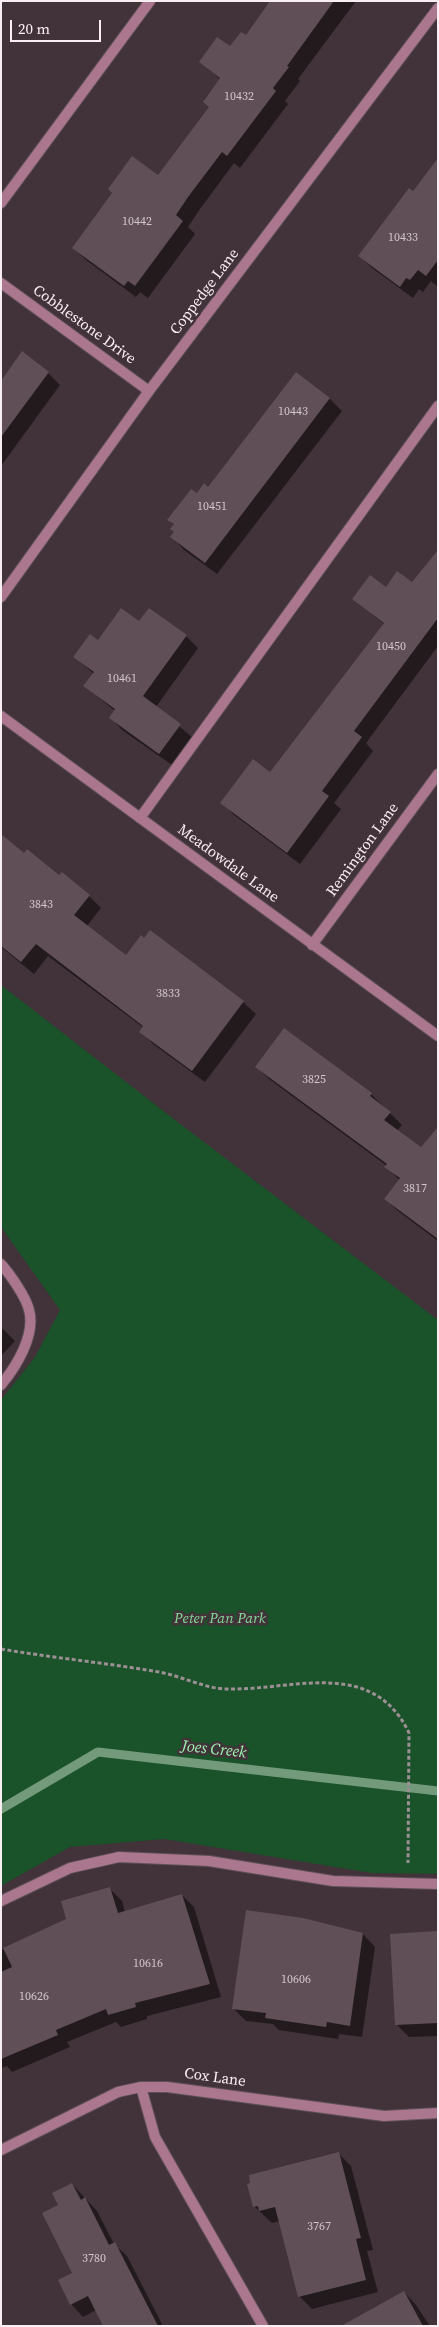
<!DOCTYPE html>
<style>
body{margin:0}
#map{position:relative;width:439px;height:2327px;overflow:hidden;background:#423239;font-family:"Source Serif 4",serif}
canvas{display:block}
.frame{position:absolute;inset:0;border:2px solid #f9eef2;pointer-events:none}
.scale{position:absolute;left:10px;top:20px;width:91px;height:22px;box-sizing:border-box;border:2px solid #f9eef2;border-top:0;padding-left:6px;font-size:15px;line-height:18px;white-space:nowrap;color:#f9eef2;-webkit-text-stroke:4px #423239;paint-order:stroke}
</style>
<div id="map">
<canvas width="439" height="2327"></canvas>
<div class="frame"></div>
<div class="scale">20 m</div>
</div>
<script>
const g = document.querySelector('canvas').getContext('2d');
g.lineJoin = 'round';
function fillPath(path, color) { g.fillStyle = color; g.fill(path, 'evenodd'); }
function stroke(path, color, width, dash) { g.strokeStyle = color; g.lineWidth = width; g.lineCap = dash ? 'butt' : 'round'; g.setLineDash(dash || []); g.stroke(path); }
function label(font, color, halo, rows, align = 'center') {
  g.font = font + ' "Source Serif 4",serif'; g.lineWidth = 5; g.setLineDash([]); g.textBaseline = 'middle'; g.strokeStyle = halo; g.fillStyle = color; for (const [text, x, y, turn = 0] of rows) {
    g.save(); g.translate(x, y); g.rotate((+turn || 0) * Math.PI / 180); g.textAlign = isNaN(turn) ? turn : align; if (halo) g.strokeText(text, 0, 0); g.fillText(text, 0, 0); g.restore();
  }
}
fillPath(new Path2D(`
 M1,985l178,138 259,197v554l-66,-1 -208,-34 -94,8 -69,39v-486l34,-43 25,-47 -59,-83z`), '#1a522a');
fillPath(new Path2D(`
 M272,1h84l-58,78 2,2 -15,20 3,3 -48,64 -6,-5 -34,46 -12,18 7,7 -47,64 -8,-6 -4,5 -50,-37 -12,-12 84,-71 52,-69 10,-29 -20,-18 30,-13 16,-11z
 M438,160v127l-7,-6 -8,11 -4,-3 -6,9 -41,-30 -12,-12z
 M48,373l12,12 -59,81v-86z
 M329,398l13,13 -125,163 -33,-24 -12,-13 4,-5 -2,-7 -5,-5 28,-25z
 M438,551v95l-72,97 7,8 -39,52 7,6 -41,55 -66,-49 -12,-13 49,-28 113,-150 -30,-25 59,-15z
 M139,623l47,13 12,12 -42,59 36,30 -20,28 -50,-35 -12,-13 5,-6 -30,-25 9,-12 -19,-17 24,-15z
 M1,838l88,58 12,12 -14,18 39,31 117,45 13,12 -51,68 -52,-38 -12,-13 3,-3 -96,-72 -14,18 -33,-27z
 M284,1030l87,64 31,31 -5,6 24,18 17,4v88l-40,-30 -12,-12 14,-18 -13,-15 -118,-87 -12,-12z
 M1,1327l14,14 -14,15z
 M109,1888l13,13 3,11 57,-17 12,12 27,90 -74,19v3l-26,8 -5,-5 -49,20 3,5 -58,25 -5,-6 -6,2v-118l67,-31z
 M436,1933l2,103 -29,1 -12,-12z
 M363,1934l12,13 -13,90 -23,-3 -1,5 -59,-9 -6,-6 -27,-3 -13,-13z
 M339,2154l12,12 22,84 -6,1 11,41 -66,17 -12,-12 -20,-76 -8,2 -18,-17z
 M72,2184l25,27 17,33 13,12 36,70h-59l-8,-16 -13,7 -12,-13 3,-30 -15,-69z
 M404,2292l12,13 14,21h-87z`), '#0007');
stroke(new Path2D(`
 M1,1809l97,-57 340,39`), '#739a7a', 9);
fillPath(new Path2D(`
 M270,1h64l-47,65 2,1 -16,21 3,3 -49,65 -5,-4 -34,45 -12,18 7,6 -48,65 -7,-5 -4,5 -52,-38 40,-55 -4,-4 24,-33 26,19 51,-68 -6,-5 17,-24 -21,-16 18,-25 13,9 11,-14 5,3z
 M438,158v102l-12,16 -8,-6 -8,10 -4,-2 -6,9 -42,-31 51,-68 4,3z
 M22,351l27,21 -48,65v-56z
 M296,372l34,26 -125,165 -35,-26 4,-5 -4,-3 4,-5 -7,-4 24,-31 6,4 7,-10 4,4z
 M438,550v68l-84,113 8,6 -40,54 7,5 -42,57 -67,-50 33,-44 17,13 114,-149 -32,-24 18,-24 16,12 11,-16 15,11z
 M121,608l18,13 10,-13 38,27 -44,61 38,28 -22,30 -50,-36 6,-9 -32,-23 11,-14 -21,-15 17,-23 8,6z
 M1,834l23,19 3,-4 32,26 3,-3 28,23 -16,20 52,40 15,-20 3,3 6,-8 94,71 -52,70 -53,-39 4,-6 -107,-82 -15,18 -20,-16z
 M284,1028l88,65 -2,3 21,16 -7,8 37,27 17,-20v112l-54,-40 16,-21 -16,-11 3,-3 -132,-97z
 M110,1887l8,26 64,-19 28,90 -75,19 1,4 -28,8 -2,-6 -50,21 2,5 -57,24v-87l11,-5 -9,-19 63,-29 -5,-18z
 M246,1910l57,8 60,15 -13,93 -23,-4 -1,5 -61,-9 1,-5 -34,-4z
 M437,1931l1,92 -43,2 -5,-91z
 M339,2152l22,86 -5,1 10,41 -68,17 -23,-90 -16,4 -1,-5 -5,1 -6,-23 3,-1 -1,-8z
 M72,2183l9,17 4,-3 24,48 6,-3 43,84h-55l-15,-30 -18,9 -12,-25 14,-7 -30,-60 16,-8 -6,-12z
 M404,2291l19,35h-82z`), '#604f57');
const service = new Path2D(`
 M1,203l149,-202
 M140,818l298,-412
 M1,1264c9,10 25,33 28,46 7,25 -13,57 -28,75
 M1,1901l69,-33 49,-11 90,4 124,20 105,3
 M141,2087l14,50 108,189`);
const minor = new Path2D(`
 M1,283l148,108
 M1,597l148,-206 289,-383
 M1,716l437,320
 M312,945l126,-171
 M1,2150l117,-58 23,-5h26l217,29 54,-3`);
stroke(service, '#5f5057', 12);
stroke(minor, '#5f5057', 12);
stroke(new Path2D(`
 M1,1649c53,9 106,14 158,23 23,4 46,17 69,17 41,1 85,-12 125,-3 26,6 45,23 56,47l-1,130`), '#9d9095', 3, [4, 2.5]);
stroke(service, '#aa778e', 10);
stroke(minor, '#aa778e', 10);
label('12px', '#d3c6cb', null, [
 ["10432",239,97],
 ["10442",137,222],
 ["10433",403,238],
 ["10443",293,412],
 ["10451",212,507],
 ["10450",391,647],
 ["10461",122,679],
 ["3843",41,905],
 ["3833",168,994],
 ["3825",314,1080],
 ["3817",415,1189],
 ["10616",148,1964],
 ["10606",296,1980],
 ["10626",34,1997],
 ["3767",319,2227],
 ["3780",94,2259]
]);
label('15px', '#f9eef2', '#423239', [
 ["Coppedge Lane",205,292,-53],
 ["Cobblestone Drive",84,325,36],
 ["Remington Lane",363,850,-54],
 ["Meadowdale Lane",228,864,36],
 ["Cox Lane",215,2078,8]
]);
label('italic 15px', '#82d995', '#423239', [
 ["Peter Pan Park",220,1619]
]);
label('italic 16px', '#9ff6b1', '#423239', [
 ["Joes Creek",214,1750,6]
]);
</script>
